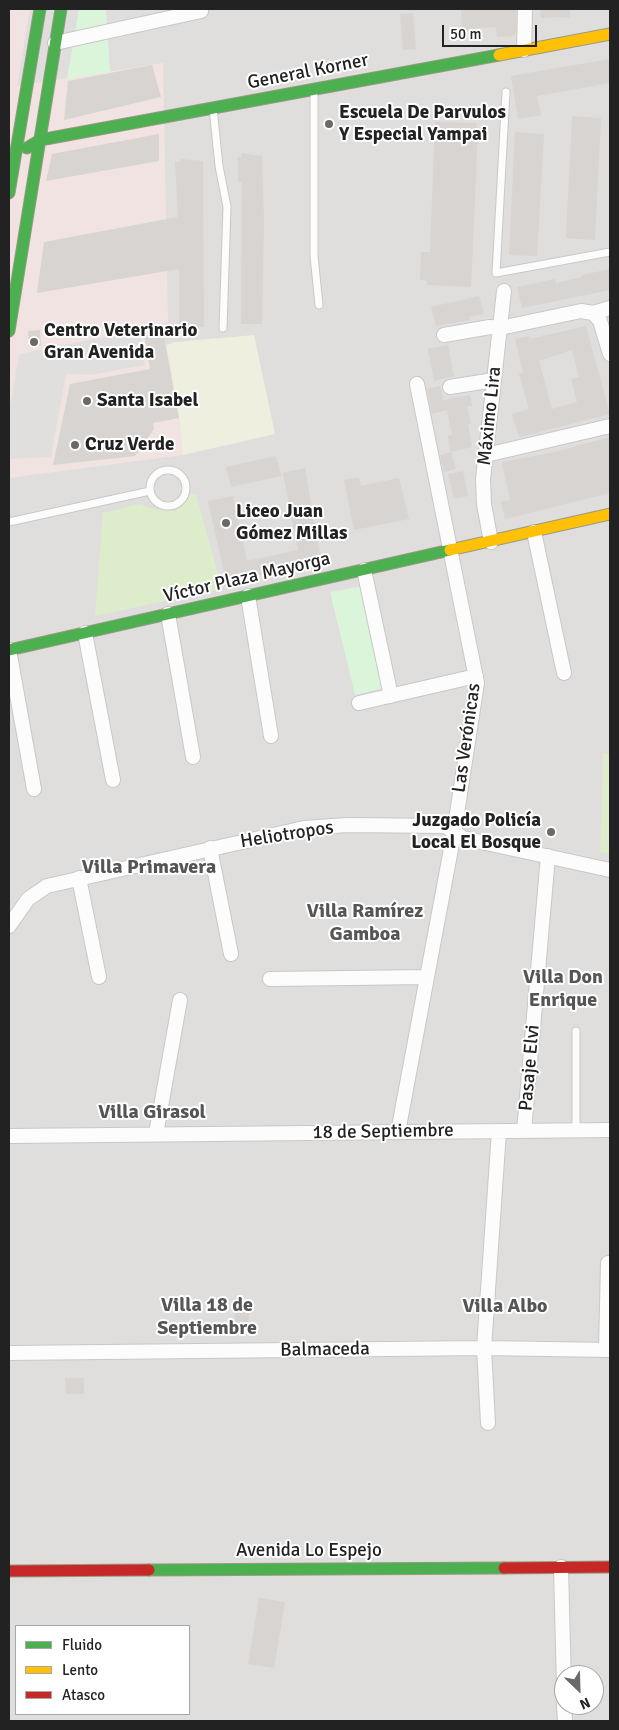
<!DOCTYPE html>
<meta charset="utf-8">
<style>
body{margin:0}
#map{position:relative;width:619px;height:1730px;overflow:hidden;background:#f0eeeb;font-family:Signika,sans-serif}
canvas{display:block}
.frame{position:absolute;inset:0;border:10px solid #222;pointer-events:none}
.legend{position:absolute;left:15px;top:1625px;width:175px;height:90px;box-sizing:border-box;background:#fff;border:1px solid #a7a7a7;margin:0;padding:6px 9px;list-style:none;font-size:15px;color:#222}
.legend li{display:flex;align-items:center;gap:10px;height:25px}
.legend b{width:25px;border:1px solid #a7a7a7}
.north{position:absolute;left:554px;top:1665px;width:50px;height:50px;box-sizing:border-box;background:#fff;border:1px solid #a7a7a7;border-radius:50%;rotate:156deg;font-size:14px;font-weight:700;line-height:20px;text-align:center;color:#222}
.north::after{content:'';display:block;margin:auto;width:18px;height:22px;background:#6a6968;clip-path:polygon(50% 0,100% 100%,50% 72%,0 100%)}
.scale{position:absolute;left:442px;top:25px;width:95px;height:22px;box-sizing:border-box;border:2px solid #222;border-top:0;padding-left:6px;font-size:15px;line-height:18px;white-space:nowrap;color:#222;-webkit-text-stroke:4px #fff;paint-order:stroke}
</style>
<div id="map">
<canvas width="619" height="1730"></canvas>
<div class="frame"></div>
<ul class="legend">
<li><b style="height:6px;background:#4caf50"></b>Fluido</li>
<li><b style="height:6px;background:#ffc107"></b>Lento</li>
<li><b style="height:6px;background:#c62828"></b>Atasco</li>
</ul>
<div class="north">N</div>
<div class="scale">50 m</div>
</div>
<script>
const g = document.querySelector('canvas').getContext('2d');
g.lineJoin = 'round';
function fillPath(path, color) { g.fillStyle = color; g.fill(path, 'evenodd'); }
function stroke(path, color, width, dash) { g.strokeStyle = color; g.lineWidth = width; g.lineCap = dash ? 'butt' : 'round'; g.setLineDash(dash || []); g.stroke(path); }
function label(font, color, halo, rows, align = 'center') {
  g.font = font + ' Signika,sans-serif'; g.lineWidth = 4; g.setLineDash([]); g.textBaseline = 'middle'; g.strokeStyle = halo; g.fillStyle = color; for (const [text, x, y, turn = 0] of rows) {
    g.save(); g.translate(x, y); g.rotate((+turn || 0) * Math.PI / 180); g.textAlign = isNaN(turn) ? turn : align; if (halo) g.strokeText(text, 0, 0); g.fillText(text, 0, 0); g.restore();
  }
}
fillPath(new Path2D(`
 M9,9h601v1712h-601zM16,1626h173v88h-173zM564,1675h30v30h-30z`), '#dfdedc');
fillPath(new Path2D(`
 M9,9h21l-13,77 146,-23 5,259 -6,2 17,94 4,37 -174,23z`), '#f1e3e1');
fillPath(new Path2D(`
 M254,335l21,99 -92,21 -4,-37 -13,-73 10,-3z`), '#efefdf');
fillPath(new Path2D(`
 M190,494h6l26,95 -127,27 8,-103 37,-9 9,4 26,3 9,-7z
 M603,754h7v100l-10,-2z`), '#ddeccb');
fillPath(new Path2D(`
 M79,9h27l4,63 -43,7z
 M364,586l23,101 -32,8 -25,-103z`), '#daf5da');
fillPath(new Path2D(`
 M139,330l6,35 -54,10 -25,-1 -15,83 -42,2v-46l10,-59z`), '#e0dfde');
fillPath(new Path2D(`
 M461,9h55v23l-3,4 -16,1 -1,-10 -20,1v3l-14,1z
 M540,9h30v8l-29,1z
 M413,13l3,36 -13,1 -3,-36z
 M610,59v24l-73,13 4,19 -23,4 -7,-43z
 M152,65l9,32 -97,23 4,-39z
 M572,116l29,2 -6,122 -29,-2z
 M435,122l41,1 2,8 -7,156 -44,-2v-4l-7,-1 1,-28h9z
 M515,132l29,2 -7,122 -28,-1z
 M159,134v27l-113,20 6,-27z
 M241,153l21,3 2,68 -2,100h-21l1,-142 -4,1v-26h3z
 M180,159l23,2 1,166h-7v4l-13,1v-4l-5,1v-60l-142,24 7,-51 134,-25 -3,-55h6z
 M610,269v21l-88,18 -5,-21 38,-8 1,4 26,-6v-2z
 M479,296l5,18 -15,3 1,3 -34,6 -5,-19z
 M586,326l24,88 -91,23 -7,-23 17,-5 -10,-35 4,-2 -8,-33 14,-3 1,3zM572,350l7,27 -8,2 6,23 -25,7 -13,-48z
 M40,330l1,16 -12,1 -1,-16z
 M163,331l16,87 -26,5 1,6 -19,27 -82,9 17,-81 80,-15 -6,-34z
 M448,345l6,31 -20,5 -6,-32z
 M440,386l3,14 27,-5 2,11 -5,1 4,17h-3l4,23 -21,5 -3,-16 4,-1 -5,-25 -15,4 -5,-25z
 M610,437v56l-105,26 -4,-17 9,-2 -8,-38 53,-10z
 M451,452l5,17 -12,3 -4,-17z
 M276,456l5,20 -50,11 -5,-20z
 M305,468l16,94 -95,20 -18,-81 25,-5 14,65 51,-11 -15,-77z
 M463,471l5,25 -14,3 -6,-25z
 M359,477l2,9 38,-8 10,41 -55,11 -10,-50z
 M238,1300l13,2 -4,27 -14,-3z
 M65,1378h19v16h-18z
 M259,1598l26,4 -11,66 -26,-4z`), '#d7d4d2');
const lane = new Path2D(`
 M314,92v164l5,49
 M506,92l-10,181 114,-21
 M213,108l6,58 8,41 -4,121
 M150 488a18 18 0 1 1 36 0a18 18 0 1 1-36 0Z
 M9,522l141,-31
 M576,1130v-99`);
const street = new Path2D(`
 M55,43l146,-32
 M524,50l1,-41
 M593,313l7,8 10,33
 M444,335l46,-8 10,1 81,-17 12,2 17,-5
 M450,387l44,-7
 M486,455l124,-29
 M534,532l30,141
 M491,542l-7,-38 -1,-25 21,-188
 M364,570l27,126
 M248,596l23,140
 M168,614l25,143
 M85,633l28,147
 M9,650l25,139
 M359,703l117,-27
 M210,848l21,106
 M79,878l20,99
 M9,926l19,-27 19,-13 257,-58 43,-3 98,1 18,12 147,32
 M270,979l156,-2
 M524,1131l24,-275
 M398,1132l56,-299 23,-150 -60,-299
 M156,1134l24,-134
 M9,1136l601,-6
 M606,1350l2,-87
 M9,1353l475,-5 126,2
 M488,1423l-4,-75 15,-217
 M561,1567l3,120
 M564,1705l1,16`);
const fast = new Path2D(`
 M27,148l13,-8 459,-85
 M9,193l31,-184
 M9,331l52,-322
 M9,650l441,-100
 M149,1570l355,-2`);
const slow = new Path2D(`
 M499,55l111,-21
 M450,550l160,-36`);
const jam = new Path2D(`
 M504,1568l106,-1
 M9,1571l140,-1`);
stroke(lane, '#c9c8c7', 9);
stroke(street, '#c9c8c7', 16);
stroke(fast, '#999a82', 13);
stroke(slow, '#999a82', 13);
stroke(jam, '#999a82', 13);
stroke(lane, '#fdfcfc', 7);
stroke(street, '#fdfcfc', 14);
stroke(fast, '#4caf50', 11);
stroke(slow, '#ffc107', 11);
stroke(jam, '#c62828', 11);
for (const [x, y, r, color] of [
 [329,124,5,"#6a6968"],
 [34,342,5,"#6a6968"],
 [87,401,5,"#6a6968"],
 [75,445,5,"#6a6968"],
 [226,523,5,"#6a6968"],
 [551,832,5,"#6a6968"]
]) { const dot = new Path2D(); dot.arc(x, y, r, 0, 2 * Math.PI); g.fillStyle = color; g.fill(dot); stroke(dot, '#fff', 2); }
label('19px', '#222', '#fff', [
 ["General Korner",308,72,-11],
 ["Máximo Lira",490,416,-84],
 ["Víctor Plaza Mayorga",247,578,-13],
 ["Las Verónicas",467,738,-82],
 ["Heliotropos",287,835,-9],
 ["Pasaje Elvi",530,1068,-85],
 ["18 de Septiembre",383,1132,-1],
 ["Balmaceda",325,1350,-1],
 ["Avenida Lo Espejo",309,1551]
]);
label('bold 19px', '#222', '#fff', [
 ["Escuela De Parvulos",339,113],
 ["Y Especial Yampai",339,135],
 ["Centro Veterinario",44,331],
 ["Gran Avenida",44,353],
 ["Santa Isabel",97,401],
 ["Cruz Verde",85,445],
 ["Liceo Juan",236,512],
 ["Gómez Millas",236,534],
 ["Juzgado Policía",541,821,"right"],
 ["Local El Bosque",541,843,"right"]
], 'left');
label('bold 20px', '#555', '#fff', [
 ["Villa Primavera",149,868],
 ["Villa Ramírez",365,912],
 ["Gamboa",365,935],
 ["Villa Don",563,978],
 ["Enrique",563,1001],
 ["Villa Girasol",152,1113],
 ["Villa 18 de",207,1306],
 ["Septiembre",207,1329],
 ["Villa Albo",505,1307]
]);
</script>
